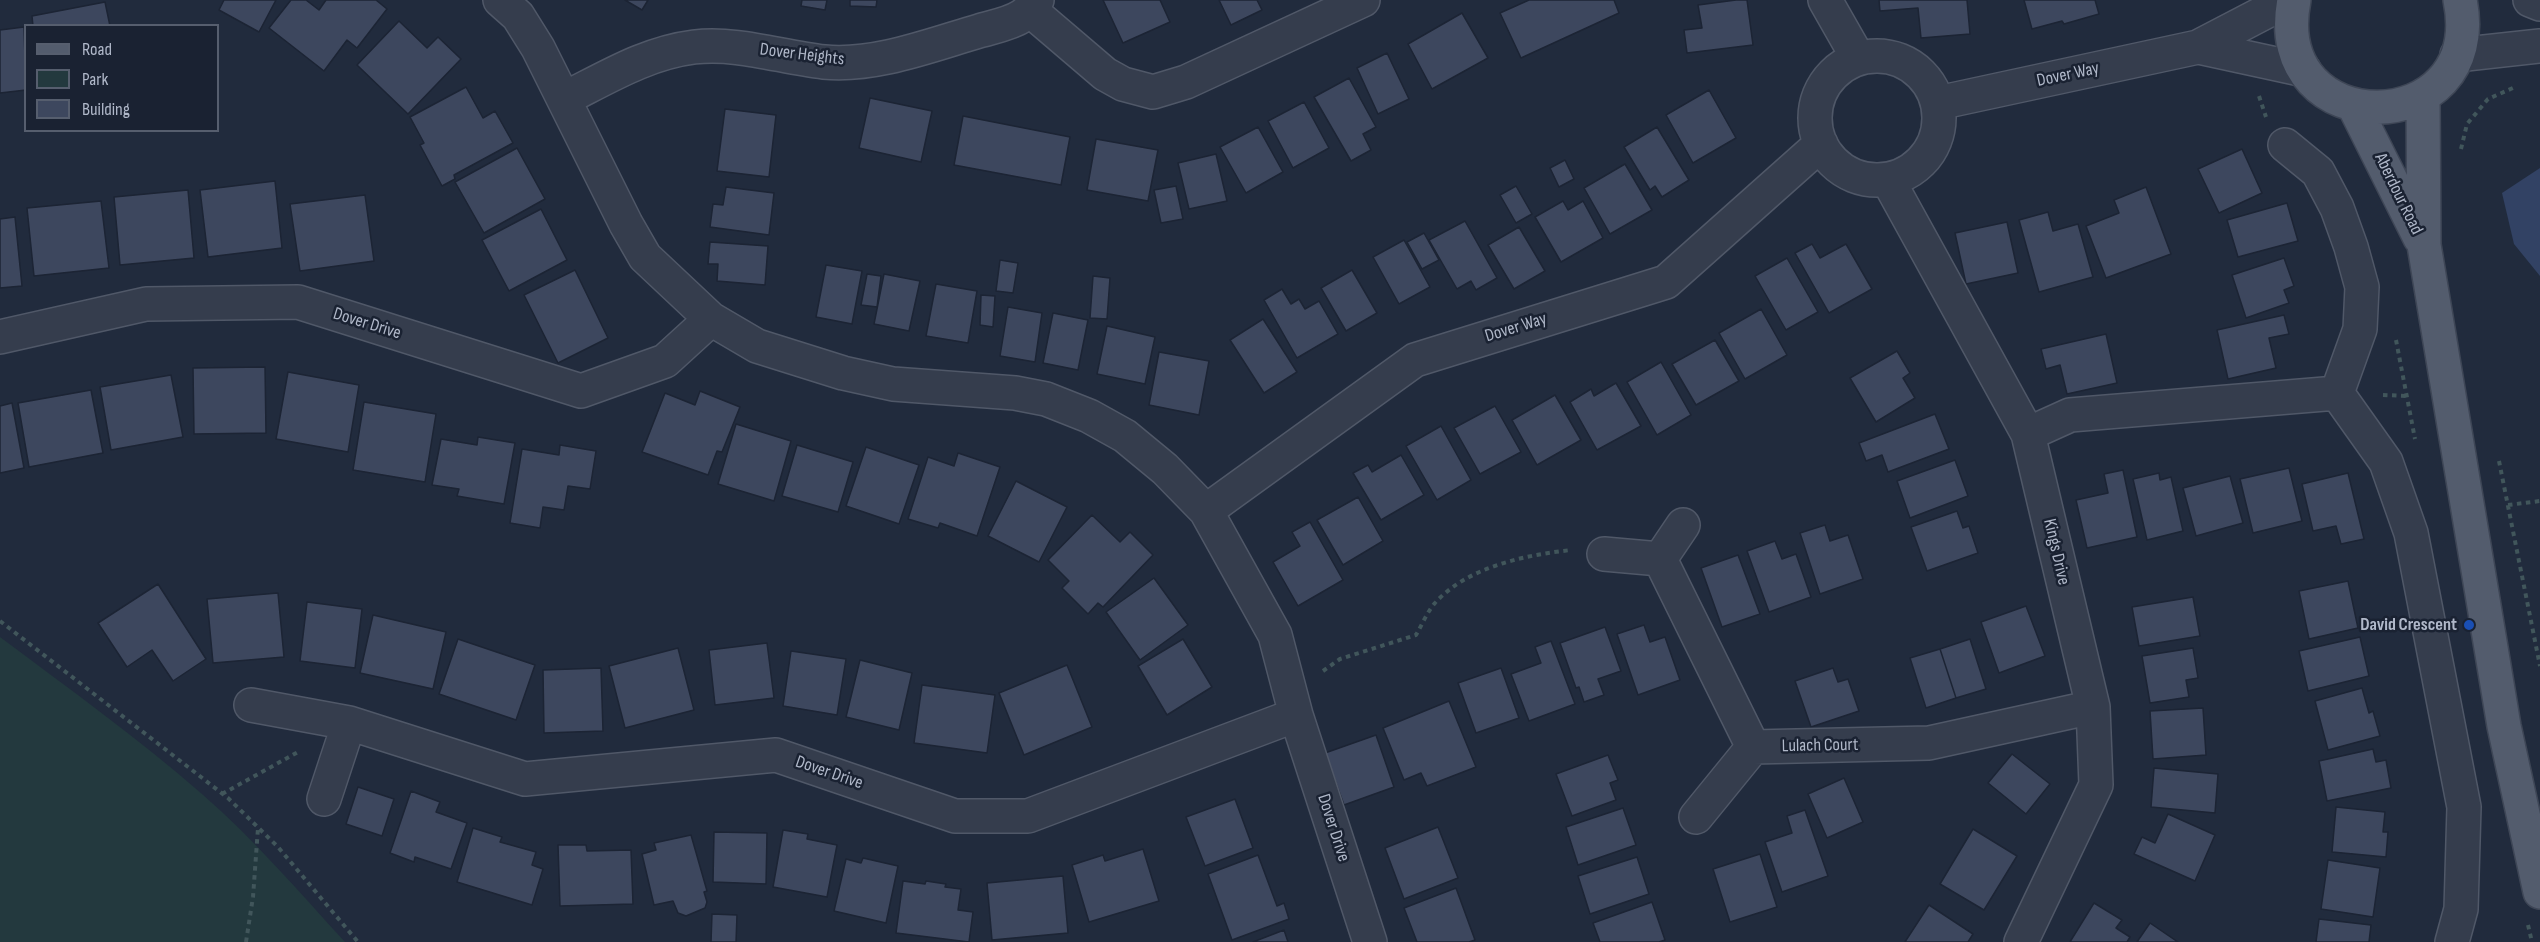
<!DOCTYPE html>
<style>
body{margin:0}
#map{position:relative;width:2540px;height:942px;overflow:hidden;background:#212b3d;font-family:"Sofia Sans Condensed",sans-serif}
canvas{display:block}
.legend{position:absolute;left:24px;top:24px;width:195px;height:108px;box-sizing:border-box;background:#1a2232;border:2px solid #565e6e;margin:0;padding:8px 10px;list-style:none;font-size:18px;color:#b0b8c9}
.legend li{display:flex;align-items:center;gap:12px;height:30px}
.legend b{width:30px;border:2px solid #565e6e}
</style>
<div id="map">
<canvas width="2540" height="942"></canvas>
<ul class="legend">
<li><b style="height:8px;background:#535c6d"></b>Road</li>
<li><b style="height:16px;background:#23393e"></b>Park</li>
<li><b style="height:16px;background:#3d475e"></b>Building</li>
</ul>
</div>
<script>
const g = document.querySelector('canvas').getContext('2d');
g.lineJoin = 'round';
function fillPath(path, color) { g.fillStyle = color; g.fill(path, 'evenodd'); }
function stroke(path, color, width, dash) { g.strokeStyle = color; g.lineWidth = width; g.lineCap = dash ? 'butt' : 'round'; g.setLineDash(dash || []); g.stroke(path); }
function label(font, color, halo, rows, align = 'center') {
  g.font = font + ' "Sofia Sans Condensed",sans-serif'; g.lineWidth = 5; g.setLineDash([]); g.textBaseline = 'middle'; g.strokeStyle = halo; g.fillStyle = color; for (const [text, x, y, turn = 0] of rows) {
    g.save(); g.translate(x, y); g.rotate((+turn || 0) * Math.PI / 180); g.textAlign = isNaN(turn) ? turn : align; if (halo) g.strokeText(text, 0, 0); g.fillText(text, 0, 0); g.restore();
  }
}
fillPath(new Path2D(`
 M0,637c68,51 138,101 202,157 52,45 97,98 143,148h-345z`), '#23393e');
fillPath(new Path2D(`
 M2540,168v108l-26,-32 -12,-51z`), '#324264');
const building = new Path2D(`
 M224,0h52l-17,32 -40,-22z
 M291,0h15l13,10 7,-10h50l11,9 -30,39 -10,-8 -23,31 -55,-43z
 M625,0h23l-6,10z
 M802,0h25l-2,10 -24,-4z
 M850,0h27l-1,7 -26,-1z
 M1103,0h57l10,22 -47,21z
 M1219,0h38l5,10 -31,15z
 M1529,0h85l5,13 -98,45 -21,-45z
 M1736,0h11l6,45 -66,8 -3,-23 18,-2 -4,-23z
 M1879,0h88l3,34 -49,4 -3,-30 -38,3z
 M2024,0h71l4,14 -35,10 -2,-3 -30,8z
 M105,2l5,24h-77l-1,-10z
 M1462,13l26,45 -56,31 -24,-45z
 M399,21l28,27 11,-11 23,22 -53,55 -51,-49z
 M24,27l2,63 -26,3v-63z
 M1387,53l22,46 -31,15 -21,-46z
 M1349,78l27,49 -13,7 8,16 -20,11 -37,-64z
 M466,87l17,31 12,-7 18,32 -59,32 1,4 -13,7 -22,-41 4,-2 -14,-26z
 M1709,90l27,48 -43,25 -27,-48z
 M870,98l62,13 -11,51 -62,-14z
 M1304,102l25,46 -36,20 -25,-47z
 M725,109l51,6 -7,62 -52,-6z
 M963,116l107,21 -9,48 -107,-20z
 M1258,127l25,45 -37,21 -26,-46z
 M1657,127l32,53 -27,17 -7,-11 -5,4 -26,-43z
 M1096,139l62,11 -10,51 -61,-11z
 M517,148l28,51 -61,34 -29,-51z
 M2242,149l20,44 -43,20 -21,-44z
 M1216,154l11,47 -38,8 -11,-46z
 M1565,160l9,19 -15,8 -9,-19z
 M1625,164l27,46 -42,24 -26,-46z
 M275,181l7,67 -74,9 -8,-67z
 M1176,186l7,33 -22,4 -7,-33z
 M1516,186l16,28 -16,9 -16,-28z
 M726,187l48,6 -5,42 -59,-8 3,-23 10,1z
 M2146,187l25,67 -65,24 -20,-52 33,-13 -5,-13z
 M188,190l6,68 -74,7 -6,-68z
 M365,195l9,66 -74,10 -10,-67z
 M101,201l8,67 -75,8 -7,-68z
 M1563,201l5,9 15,-9 20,37 -42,24 -26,-45z
 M2287,203l11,38 -60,16 -11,-37z
 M541,209l26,51 -58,31 -27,-51z
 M2048,212l5,19 25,-7 15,53 -54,15 -20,-72z
 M15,217l7,69 -22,2v-69z
 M1465,221l32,57 -21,12 -5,-9 -14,8 -28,-49z
 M2007,222l11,51 -52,11 -11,-51z
 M1519,227l26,44 -31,18 -26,-44z
 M1424,233l15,27 -17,9 -15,-27z
 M1404,240l26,47 -31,17 -26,-47z
 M710,242l58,4 -3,39 -48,-4 1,-17h-10z
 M1812,244l8,14 26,-14 26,45 -43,24 -34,-60z
 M1787,258l31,54 -32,18 -31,-54z
 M2284,258l10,28 -10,4 5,13 -43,15 -14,-43z
 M1000,260l18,3 -5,30 -17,-2z
 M826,265l36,6 -10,53 -36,-7z
 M575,270l33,68 -50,25 -34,-68z
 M1352,270l25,43 -31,18 -25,-43z
 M867,274l14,2 -4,31 -16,-2z
 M884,274l36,7 -11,50 -35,-7z
 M1093,276l17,2 -3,41 -17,-1z
 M936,284l41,7 -9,52 -42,-7z
 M1282,289l9,15 8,-5 6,10 14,-8 19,33 -41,24 -33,-58z
 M981,295l14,1 -2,31 -13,-2z
 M1008,307l34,6 -7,49 -35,-6z
 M1761,309l26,46 -42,24 -26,-46z
 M1053,313l35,7 -10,50 -35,-7z
 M2284,315l5,19 -20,4 7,30 -48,11 -11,-49z
 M1263,319l34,53 -33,21 -34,-53z
 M1107,326l48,11 -10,47 -48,-10z
 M2106,334l11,49 -50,11 -7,-29 -14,4 -5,-20z
 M1715,340l24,41 -43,24 -24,-41z
 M1897,351l13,22 -7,5 12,20 -39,24 -26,-44z
 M1159,352l50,9 -10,54 -50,-10z
 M1661,362l30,53 -34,20 -30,-53z
 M265,367l1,66 -72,1 -1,-66z
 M288,372l71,13 -11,67 -72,-13z
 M171,375l12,62 -72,13 -11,-63z
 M1616,383l25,43 -44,24 -27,-48 21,-13 3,7z
 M91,390l12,63 -74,14 -11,-64z
 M700,391l40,16 -18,45 -5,-1 -9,24 -66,-23 23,-59 30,12z
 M1555,395l26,45 -44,25 -25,-45z
 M364,402l72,12 -11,68 -72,-12z
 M12,403l12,65 -24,5v-67z
 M1495,406l26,46 -41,22 -26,-46z
 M1935,414l14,35 -61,23 -6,-17 -16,6 -7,-18z
 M736,424l55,17 -17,60 -56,-17z
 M1441,426l30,54 -34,20 -31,-54z
 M478,437l37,6 -11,61 -47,-8 2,-7 -27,-4 9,-46 36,6z
 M560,445l36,6 -6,38 -22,-3 -4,24 -21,-3 -3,21 -30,-5 12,-74 37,6z
 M797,445l56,17 -15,50 -56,-16z
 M866,447l53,18 -20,59 -53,-18z
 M958,453l42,14 -23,69 -37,-13 -2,5 -30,-9 20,-62 26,9z
 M1401,455l23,40 -43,25 -28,-47 15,-8 4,7z
 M1955,460l13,36 -58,22 -13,-37z
 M2289,468l13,53 -49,12 -13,-54z
 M2123,470l14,67 -50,11 -11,-48 32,-7 -4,-19z
 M2159,473l1,7 11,-3 12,54 -36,9 -14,-61z
 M2348,473l16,66 -23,5 -5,-18 -23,5 -11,-47z
 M2230,476l13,47 -47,13 -13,-48z
 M1016,481l51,26 -28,55 -51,-26z
 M1358,497l25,44 -40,24 -26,-45z
 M1957,511l6,17 6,-2 9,27 -51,18 -16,-44z
 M1092,515l28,27 10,-10 23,23 -50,52 -5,-4 -10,11 -26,-26 7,-7 -21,-21z
 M1310,522l33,58 -45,26 -25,-44 27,-16 -8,-14z
 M1825,525l5,16 18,-6 15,44 -43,15 -20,-61z
 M1775,541l7,18 14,-5 15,43 -42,15 -22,-61z
 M1738,555l22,59 -38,13 -21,-59z
 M1154,578l34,47 -48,35 -34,-48z
 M2348,581l10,47 -49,11 -10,-48z
 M158,584l48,75 -33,22 -21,-31 -25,17 -29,-44z
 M278,593l6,64 -71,6 -6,-64z
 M2193,597l7,39 -61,10 -7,-39z
 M307,602l55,7 -7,59 -55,-7z
 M2026,606l19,50 -46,17 -18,-51z
 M373,615l73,17 -13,57 -73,-16z
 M1644,625l6,17 15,-5 15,43 -42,15 -21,-61z
 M1605,627l16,44 -23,8 6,16 -20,7 -5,-15 -3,1 -16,-45z
 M2360,637l9,39 -61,15 -9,-40z
 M458,639l77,26 -19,55 -77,-26z
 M1183,639l29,48 -45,28 -29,-49z
 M1970,639l16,50 -30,9 -16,-49z
 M1551,641l24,63 -46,17 -18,-47 30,-11 -6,-16z
 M767,643l7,55 -59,7 -6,-55z
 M678,648l16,62 -69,18 -16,-62z
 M2193,648l5,30 -12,2 3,17 -39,6 -8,-47z
 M1940,649l16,49 -30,10 -16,-50z
 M791,651l55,8 -9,56 -54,-9z
 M860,660l52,13 -13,57 -53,-13z
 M1067,665l25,62 -68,28 -25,-62z
 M601,668l2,63 -59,2 -1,-63z
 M1501,668l18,50 -43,15 -18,-50z
 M1833,668l5,14 10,-3 11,32 -48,16 -16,-46z
 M922,685l73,10 -8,58 -73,-10z
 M2362,688l7,25 4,-2 7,25 -52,14 -13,-49z
 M1449,701l27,66 -49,19 -6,-13 -17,7 -21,-52z
 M2203,708l3,47 -53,4 -3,-48z
 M1376,735l18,52 -50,18 -19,-52z
 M2373,749l3,13 10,-2 5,28 -64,13 -8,-40z
 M2012,754l38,30 -24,30 -38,-31z
 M1608,755l10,25 -8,3 6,17 -44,16 -16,-42z
 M2154,768l64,6 -3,39 -64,-6z
 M1844,778l19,44 -36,16 -19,-44z
 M358,787l36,12 -12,37 -36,-12z
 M411,791l29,11 -4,10 31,11 -16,46 -36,-12 -1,5 -24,-9z
 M1235,799l18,49 -48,18 -19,-49z
 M2336,807l49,5 -2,20h5l-2,25 -54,-5z
 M1623,808l13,37 -58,20 -12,-38z
 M1805,810l23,66 -46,16 -17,-50 27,-9 -5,-17z
 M2168,814l47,21 -20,46 -61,-27 8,-17 13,6z
 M1438,827l20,51 -54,21 -19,-51z
 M473,828l29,9 -2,5 36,10 -4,13 11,4 -11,36 -75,-23z
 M1973,829l44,27 -33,54 -44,-26z
 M783,830l25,4 -1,5 30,6 -10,52 -54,-10z
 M714,832l53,1 -1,51 -53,-2z
 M691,835l16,56 -3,1 3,10 -2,6 -19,8 -8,-3 -5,-12 -19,4 -12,-51 14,-4 -2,-7z
 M558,845h28l1,6 44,-1 2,54 -73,2z
 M1143,849l16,52 -70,21 -17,-57 31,-10 2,6z
 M1760,854l17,53 -47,15 -17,-53z
 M1258,855l19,51 7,-3 5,16 -57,21 -24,-66z
 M1637,857l12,37 -59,20 -12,-38z
 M863,858l35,8 -12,57 -52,-12 12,-52 15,4z
 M2328,860l52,8 -7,49 -52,-8z
 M1063,876l5,57 -76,7 -5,-57z
 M903,881l22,3 1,-3 20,3 -1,3 16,2 -3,21 15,2 -4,30 -73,-9z
 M1456,888l19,52 -6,2h-52l-13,-34z
 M1652,902l13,38 -6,2h-59l-7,-19z
 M2094,903l28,17 -6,8 14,9 -3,5h-57z
 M1929,905l44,29 -5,8h-63z
 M712,914l25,1 -1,27h-25z
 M2319,919l52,6 -2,17h-53z
 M2150,923l28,19h-41z
 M1284,930l4,12h-35z`);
fillPath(building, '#3d475e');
stroke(building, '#1c2434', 1.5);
const minor = new Path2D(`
 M500,0l18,16 20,32 88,176 19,33 66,62 46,27 86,27 50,11 122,9 31,6 43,17 36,20 40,33 41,42 69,124 21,80 74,227
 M1825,0l33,58
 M2530,0l10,4
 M1030,10l75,64 18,10 30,8 33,-10 177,-82
 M2198,47l106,23
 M2457,55l83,-9
 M1815 118a62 62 0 1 1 124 0a62 62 0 1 1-124 0Z
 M564,99c42,-21 82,-46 130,-52 44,-5 86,10 130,15 51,5 107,-17 155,-31 13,-4 31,-7 43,-15 6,-4 11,-10 15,-16
 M1938,103l260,-56 90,-47
 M2285,145l33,27 19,36 14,39 11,40 -2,42 -23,64
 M1888,180l140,254 65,273 3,78 -75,157
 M0,337l146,-33 152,-2 283,89 84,-30 46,-42
 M2028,434l42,-19 267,-22 49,69 25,71 53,274 -3,102 -9,33
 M1206,511l209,-151 251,-78 155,-138
 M1604,554l56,5
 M1660,559l93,188 176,-4 164,-36
 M1660,559l23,-34
 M251,705l98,18 176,56 251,-24 179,61h73l268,-101
 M324,799l25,-76
 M1696,817l57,-70`);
const major = new Path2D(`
 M2294,0c-28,144 195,142 166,0
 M2423,96l1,149 80,481 36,166
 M2354,106l66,132`);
stroke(minor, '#505868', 36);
stroke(major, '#3e4656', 36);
stroke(new Path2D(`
 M2259,96l7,21
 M2461,149l6,-25 21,-25 27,-12
 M2396,340l19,99
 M2383,395l25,1
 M2499,461l41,205
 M2508,505l32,-4
 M0,621l228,177 50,49 80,95
 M1323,671l17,-12 76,-24c6,-10 11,-23 19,-32 32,-36 90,-48 136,-53
 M222,794l76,-42
 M2528,925l4,17
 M246,942l7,-45 5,-69`), '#41565b', 4, [4.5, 4.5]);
stroke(minor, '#353d4d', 33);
stroke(major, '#535c6d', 33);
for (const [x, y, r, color] of [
 [2469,625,6,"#1a4fb4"]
]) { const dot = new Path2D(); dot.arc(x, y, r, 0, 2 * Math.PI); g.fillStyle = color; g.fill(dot); stroke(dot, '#1a2232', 2); }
label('18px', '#b0b8c9', '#1a2232', [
 ["Dover Heights",802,55,7],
 ["Dover Way",2068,75,-12],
 ["Aberdour Road",2398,194,64],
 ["Dover Drive",367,324,17],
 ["Dover Way",1516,328,-17],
 ["Kings Drive",2056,552,77],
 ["Lulach Court",1820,746,-1],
 ["Dover Drive",829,773,19],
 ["Dover Drive",1333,828,72]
]);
label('bold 18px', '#b0b8c9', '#1a2232', [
 ["David Crescent",2457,625]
], 'right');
</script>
